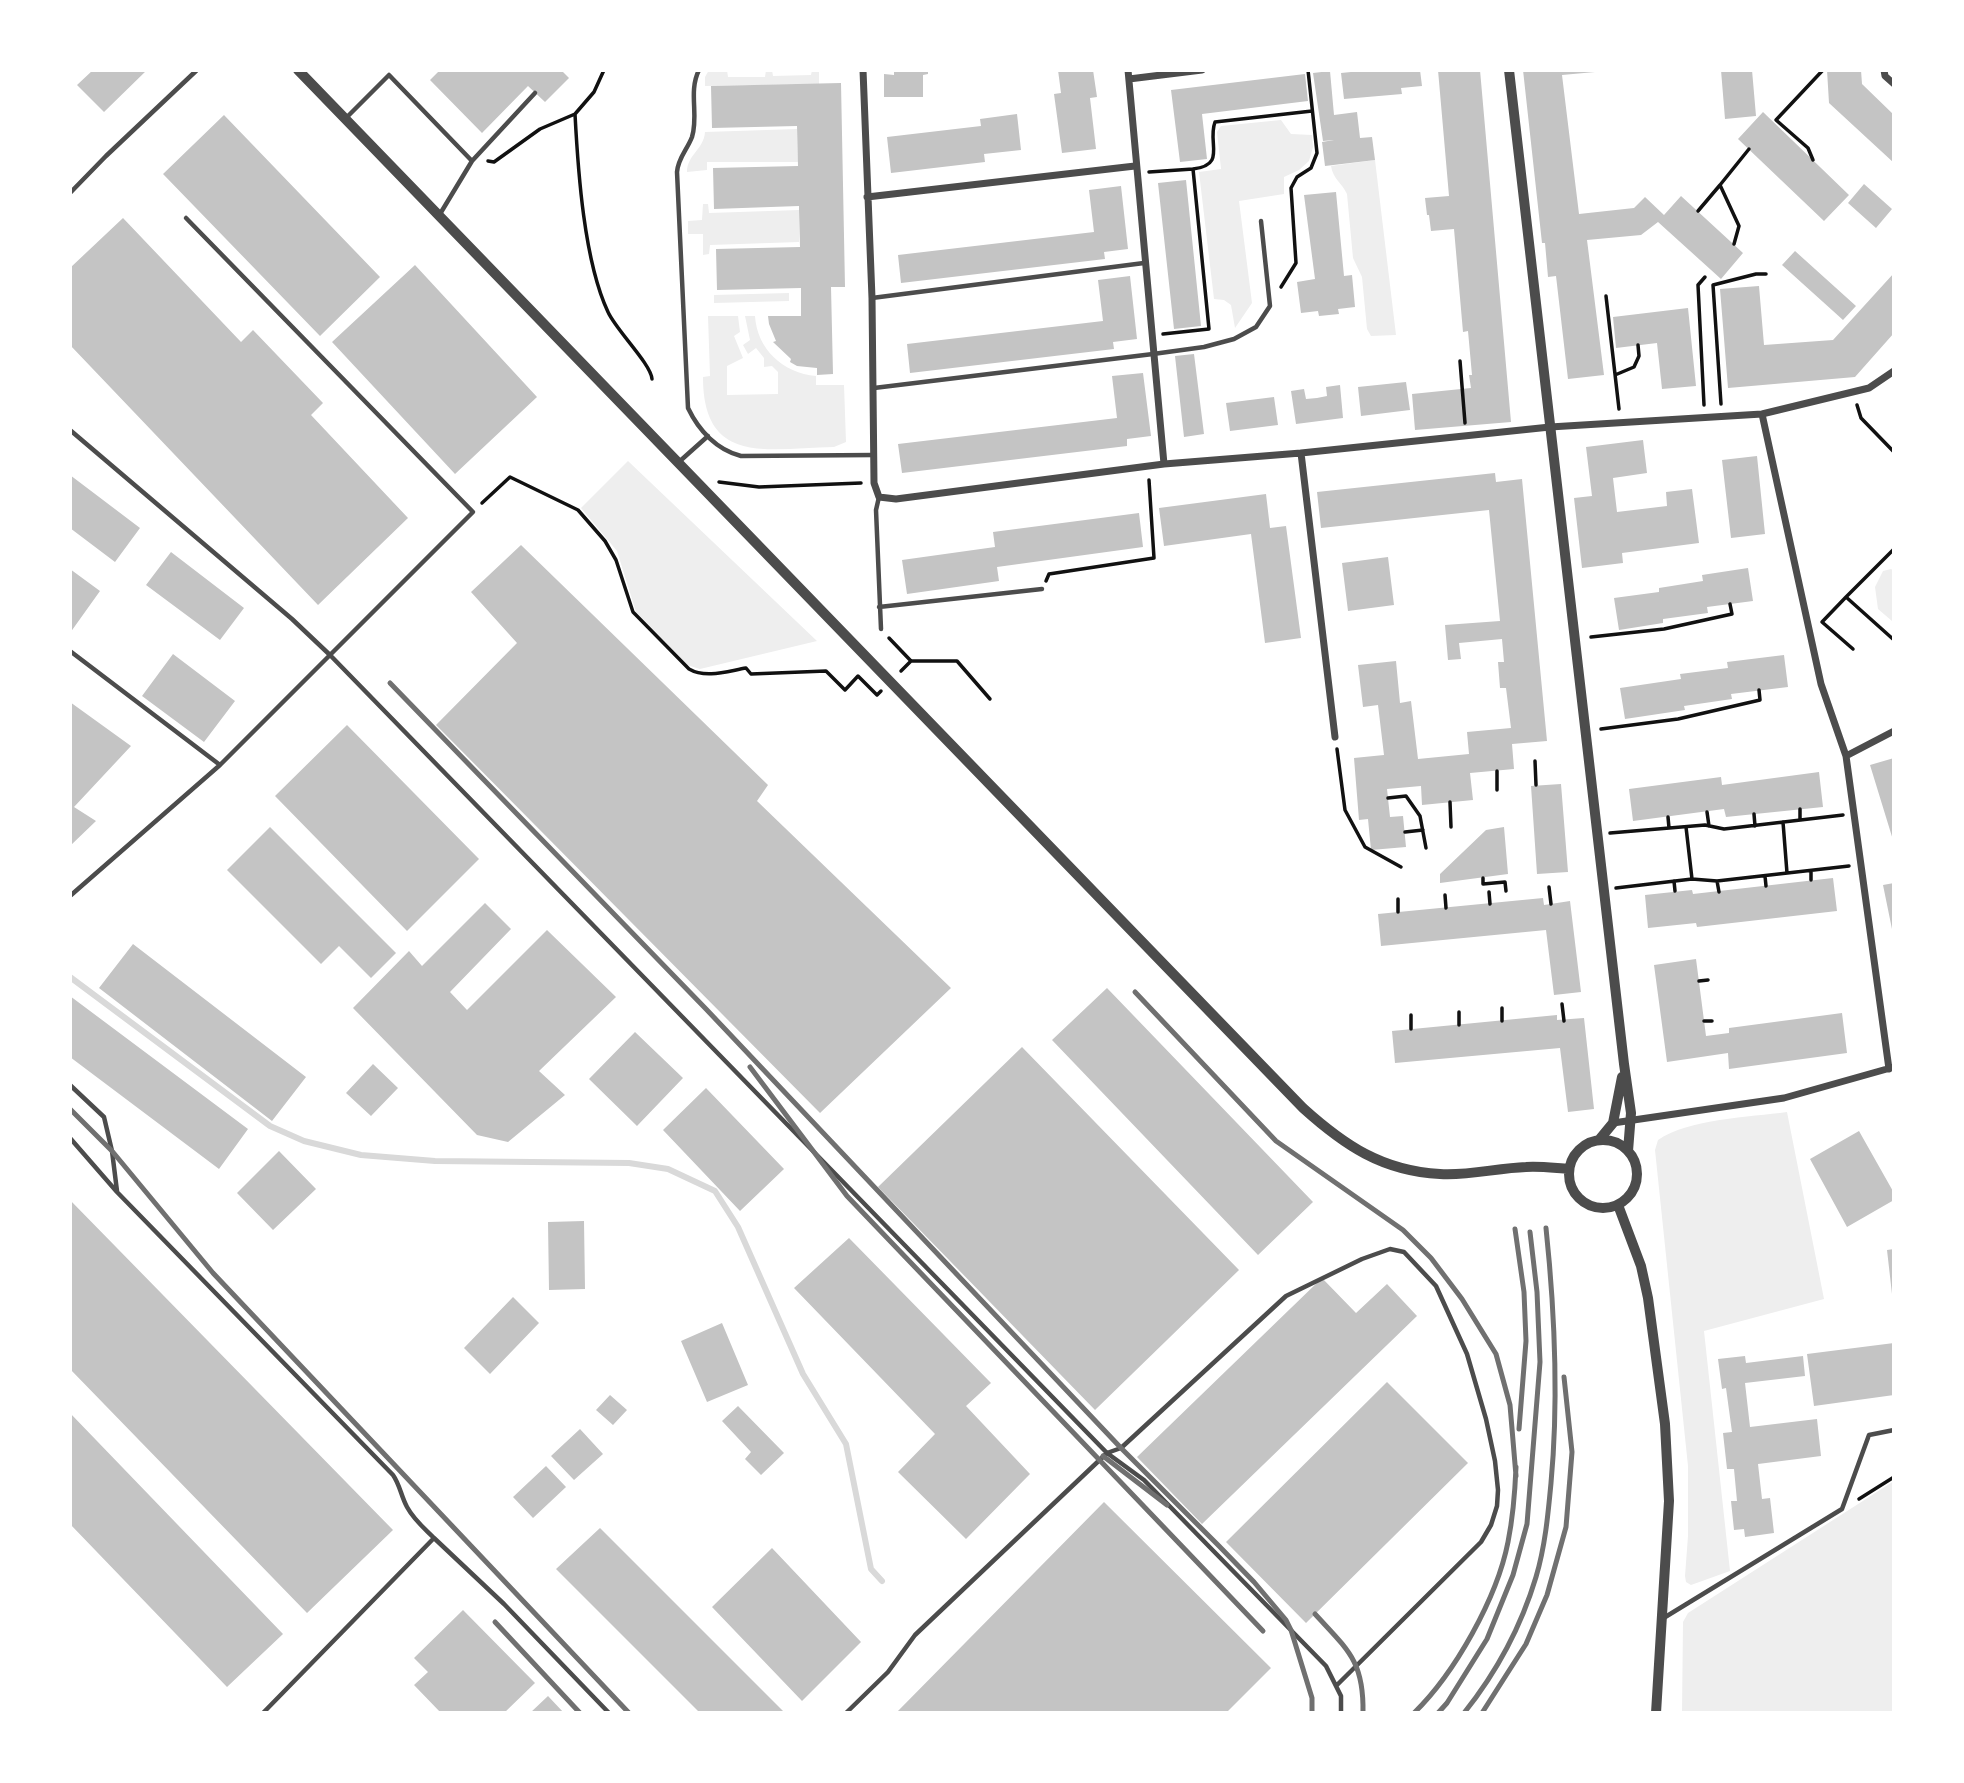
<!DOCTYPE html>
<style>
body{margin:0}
#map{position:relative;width:1964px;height:1783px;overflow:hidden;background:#fff;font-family:Manrope,sans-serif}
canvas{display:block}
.frame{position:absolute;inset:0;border:72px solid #fff;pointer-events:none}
</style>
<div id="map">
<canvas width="1964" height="1783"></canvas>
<div class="frame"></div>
</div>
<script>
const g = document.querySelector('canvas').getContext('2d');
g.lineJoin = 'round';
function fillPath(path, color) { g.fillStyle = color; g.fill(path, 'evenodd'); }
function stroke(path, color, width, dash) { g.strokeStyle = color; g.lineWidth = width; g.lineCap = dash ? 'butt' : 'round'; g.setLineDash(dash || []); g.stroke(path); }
fillPath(new Path2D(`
 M709,70h18l1,7h37l1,-7h6l1,6 38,-1 1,-5h7v14l-114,2v-9z
 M1281,120l10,14 21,1 1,12 -4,14 -10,9 -15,7v17l-45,7 13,102 -17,25 -4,-23 -7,-5 -10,-1 -15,-127 22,-3 -4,-37 4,-6z
 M797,129l1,33h-91v8l-20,2c0,-17 17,-23 18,-40z
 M1375,160l21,175 -25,1 -4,-7 -5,-52 -9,-19 -6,-64c-5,-11 -14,-15 -16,-28z
 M703,204h5l1,9 90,-3v32l-89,3 -1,9 -6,1v-21h-15v-13l14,-1z
 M789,293v8l-75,2v-8z
 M708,316h30l2,16 -6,4 9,22 -16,8v29l51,-1v-22l-6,-6 -8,1v-9l-8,-10 -8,6 -5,-9 7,-5 -5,-24h10c2,33 28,57 61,60v9h28l2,57 -12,5c-65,1 -131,20 -131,-70l7,-1z
 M628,461l189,180 -117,28 -13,-4 -51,-53 -19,-61 -36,-43z
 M1891,569l3,2v49l-2,1 -14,-12 -3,-22 8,-16z
 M1787,1112l37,187 -120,32 26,240 -39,14 -5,-3 -1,-6 3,-40v-70l-33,-316 3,-10c30,-21 92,-23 129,-28z
 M1894,1481v232h-212l1,-91 5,-9z`), '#eee');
stroke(new Path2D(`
 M70,977l200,149 34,15 57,14 74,6 194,2 39,6 47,22 23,36 65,147 43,70 25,125 11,12`), '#d9d9d9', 6);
fillPath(new Path2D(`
 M93,70h54l-43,42 -27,-27z
 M440,70h121l8,8 -24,24 -17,-16 -46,47 -52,-53z
 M894,70h34v4l-5,1v22h-39v-23l10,1z
 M1058,70h35l4,27 -7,1 6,51 -34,4 -8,-59 7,-1z
 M1371,70h49l2,16 -21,2 1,6 -58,5 -3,-26z
 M1438,70h42l31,352 -96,8 -3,-36 59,-6 -2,-13h3l-4,-44 -5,1 -9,-103 -23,2 -2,-16h-2l-2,-17 24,-2z
 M1523,70h72v2l-33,3 17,139 55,-6 11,-11 19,18 17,-19 62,57 -22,26 -63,-57 -17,13 -54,5 17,135 -36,4 -12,-103 -8,1 -3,-34h-3z
 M1721,70h31l4,46 -31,3z
 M1827,70h34l1,14 32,31v48l-65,-60z
 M1330,71l4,44 23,-3 3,26 12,-1 3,23 -50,6 -3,-24 12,-2 -11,1 -10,-68z
 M1305,74l3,27 -106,13 5,45 -27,3 -9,-72z
 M841,83l4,204h-14l2,87 -16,1v-7l-20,-2 -7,-4 1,-3 -18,-17 3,-1 -7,-17 -1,-8h33v-28l-84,2 -1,-41 84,-2 -1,-37v-4l-85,3 -1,-41 85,-2 -1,-40 -85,2 -1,-42z
 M1763,112l86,83 -25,26 -86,-82z
 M1017,114l4,36 -37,4 1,8 -94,11 -4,-36 94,-11 -1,-7z
 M224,115l156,162 -60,59 -157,-162z
 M1186,180l15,146 -27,3 -16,-146z
 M1864,184l28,25 -16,19 -28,-25z
 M1121,186l7,63 -24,3 1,7 -204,24 -3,-28 196,-23 -5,-42z
 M1336,192l8,84 8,-1 3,32 -17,2 1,5 -20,2 -1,-5 -17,2 -4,-31 18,-3 -11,-84z
 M123,218l118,124 12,-12 70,73 -12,12 97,103 -90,87 -248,-260v-77z
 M1795,251l61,55 -13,14 -61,-55z
 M415,265l122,132 -82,77 -123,-132z
 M1894,273v60l-39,44 -127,11 -8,-99 39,-3 5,59 69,-5z
 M1130,276l7,63 -24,3 1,7 -204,24 -3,-29 196,-23 -5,-41z
 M1688,308l8,78 -34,3 -5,-46 -41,5 -3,-31z
 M1194,354l10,80 -20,3 -9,-81z
 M1143,373l8,63 -24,3v7l-225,27 -4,-29 219,-26 -5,-42z
 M1406,382l4,28 -49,6 -3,-29z
 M1340,385l3,33 -47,6 -5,-33 13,-2 2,10 11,-1 10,-2 -1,-9z
 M1274,397l4,28 -48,6 -4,-28z
 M1643,440l4,33 -34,5 4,34 50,-6 -1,-14 26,-3 7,54 -77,10 1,10 -41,5 -8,-70 18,-2 -6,-49z
 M1757,456l8,78 -34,4 -9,-78z
 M1495,473l1,9 26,-3 25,262 -35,3 2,25 -44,4 3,27 -51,5 -1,-19 -34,3 3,28 13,-1 3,31 -35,3 -3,-31 -9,1 -5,-62 30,-3 -6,-50 -15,2 -5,-42 38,-4 4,42 11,-2 7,58 51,-5 -2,-22 44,-4 -5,-40h-6l-2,-26h6l-2,-23 -43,4 2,16 -13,1 -3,-35 55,-4 -11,-111 -168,18 -4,-36z
 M70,475l70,53 -25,34 -45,-34z
 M1266,494l4,34 16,-2 15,112 -36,5 -14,-109 -87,12 -5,-38z
 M1139,513l4,34 -146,20 2,14 -92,13 -5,-34 93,-13 -2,-15z
 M521,545l247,240 -11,16 194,187 -131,125 -384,-388 81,-82 -46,-51z
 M171,552l73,56 -24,32 -74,-55z
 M1388,557l6,48 -46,6 -6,-48z
 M1748,568l5,33 -46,6 1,6 -45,6v4l-44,7 -5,-32 45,-6v-4l44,-7 -1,-6z
 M70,569l30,22 -30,42z
 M173,654l62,47 -31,41 -62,-46z
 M1784,655l4,32 -57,7 1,5 -48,7 1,4 -60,9 -5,-31 61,-9 -1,-5 48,-6 -1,-6z
 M70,702l61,44 -57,61 22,14 -26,25z
 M347,725l132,134 -72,72 -132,-135z
 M1894,758v82h-1l-23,-75z
 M1819,772l4,35 -97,10 -2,-8 -91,12 -4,-32 92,-12 1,8z
 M1561,784l7,88 -31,2 -6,-88z
 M270,827l126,126 -25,25 -32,-32 -18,18 -94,-94z
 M1504,827l4,47 -68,9v-9l46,-44z
 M1833,878l4,33 -140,16 -1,-4 -48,5 -3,-33 47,-5 1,4z
 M1894,883v51h-1l-10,-49z
 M1543,898l1,7 26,-4 11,91 -27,3 -8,-65 -165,16 -3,-32z
 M485,903l26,26 -61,63 17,18 80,-80 69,67 -77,74 26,24 -57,47 -31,-7 -124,-127 56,-57 13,15z
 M133,944l173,133 -34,44 -173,-133z
 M1696,959l10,77 23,-3v-5l113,-15 5,40 -118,16 -1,-16 -61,9 -13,-97z
 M1107,988l206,214 -55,53 -206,-215z
 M70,996l178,133 -29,40 -149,-112z
 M1557,1015v5l27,-2 10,91 -26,3 -8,-64 -165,15 -3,-32z
 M635,1032l48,46 -46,48 -48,-47z
 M1022,1047l217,223 -144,140 -217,-223z
 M373,1064l25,24 -27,28 -25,-23z
 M706,1088l78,81 -44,42 -77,-81z
 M1859,1131l35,62v7l-47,27 -37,-68z
 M279,1151l37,38 -43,41 -36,-37z
 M70,1200l323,330 -86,83 -237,-244z
 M584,1221l1,68 -36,1 -1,-68z
 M849,1238l142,145 -25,23 64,68 -64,65 -68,-67 37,-38 -141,-146z
 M1894,1249v45h-2l-5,-44z
 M1322,1278l34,35 31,-29 30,32 -215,208 -65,-67z
 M513,1297l26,26 -49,51 -26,-26z
 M722,1323l26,62 -41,17 -26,-61z
 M1894,1343v52l-80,11 -7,-52z
 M1745,1356l1,7 57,-7 2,20 -60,7 5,44 67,-8 4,37 -63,8 4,35 8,-1 4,35 -29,4 -1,-8 -10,1 -3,-29h6l-3,-32h-7l-4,-36 9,-1 -6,-44 -4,1 -4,-30z
 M1387,1382l81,81 -162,160 -80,-81z
 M610,1395l17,15 -14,15 -17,-15z
 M738,1406l46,47 -23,22 -16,-16 6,-7 -29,-31z
 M70,1413l213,221 -56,53 -157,-163z
 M580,1429l23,25 -29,26 -23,-24z
 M546,1466l20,21 -33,31 -20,-21z
 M1104,1502l167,166 -45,45h-330z
 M600,1528l185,185h-85l-144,-144z
 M772,1548l89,94 -59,59 -90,-94z
 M463,1610l72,73 -31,30h-63l-27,-28 14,-13 -14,-14z
 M548,1696l16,17h-34z`), '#c4c4c4');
stroke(new Path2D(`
 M575,114c3,57 9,147 33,198 8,18 43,52 44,67
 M1813,160l-5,-12 -32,-28 47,-50
 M488,161l6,1 46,-33 35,-15 19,-22 10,-22
 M1193,169c34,-4 14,-26 22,-47l97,-11
 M1149,172l44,-3 16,160 -46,5
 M1720,185l29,-36
 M1698,211l22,-26 19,41 -5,18
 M1281,287l15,-24 -5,-75 6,-11 14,-9 6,-15 -9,-83
 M1606,296l13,113
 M1460,361l5,62
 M1615,375l19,-8 5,-11 -1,-11
 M1721,404l-8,-119 43,-11h10
 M1704,405l-6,-120 7,-8
 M1857,405l4,13 33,34
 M719,482l40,5 102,-4
 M482,503l28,-26 68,33 27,31 11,19 17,52 56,57c17,10 39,2 57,-1l5,6 75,-3 19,19 13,-14 19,19 4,-4
 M1894,549l-48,48 48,43
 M1046,581l3,-7 105,-16 -5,-78
 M1846,597l-24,25 31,27
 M1591,637l73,-8 68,-15 -2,-10
 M889,638l22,23 -10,10
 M912,661h45l33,38
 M1601,729l77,-10 82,-19 -1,-10
 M1337,749l8,61 20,37 36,20
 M1535,761l1,24
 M1497,771v19
 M1388,798l18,-2 14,20 6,32
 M1450,802l1,25
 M1800,809v11
 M1707,812l2,14
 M1754,814l1,12
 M1668,817l1,11
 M1783,822l4,51
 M1686,827l6,52
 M1405,832l18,-2
 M1610,833l95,-8 19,4 119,-14
 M1811,871v9
 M1765,876l1,10
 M1483,878v6l22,-2 1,9
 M1674,881l1,10
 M1717,881l2,11
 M1549,887l2,17
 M1616,888l76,-9 25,2 132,-15
 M1489,892l1,12
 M1445,895l1,13
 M1398,899v13
 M1699,981l9,-1
 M1562,1004l2,17
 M1502,1008v13
 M1459,1012v13
 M1411,1015v14
 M1704,1021h8
 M1859,1499l35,-22`), '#111', 3.5);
stroke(new Path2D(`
 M699,70c-11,22 0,45 -7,67 -5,13 -14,21 -15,35l11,236c11,23 29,42 53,48l133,-1
 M346,118l43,-43 83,86 -32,53
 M472,161l63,-68
 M70,193l36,-37 91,-86
 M872,298l272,-35
 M874,388l279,-34 51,-7 30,-8 22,-12 14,-21 -9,-85
 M70,430l222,189 38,36 777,798 -192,182 -27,37 -42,41
 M680,461l28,-25
 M879,497l-3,13 5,119
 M879,607l163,-18
 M70,651l150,114
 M70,896l150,-131 253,-253 -287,-294
 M70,1085l34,32 8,34 5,40
 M70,1138l47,54 276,283c7,10 8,21 14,32 7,13 17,21 27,31
 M1662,1619l180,-110 27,-74 25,-5
 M1337,1685l144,-143 10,-17 6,-19 1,-16 -3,-29 -9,-42 -19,-65 -31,-68 -32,-34 -14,-3 -28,10 -76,37 -165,152 -14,5 37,27 182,186 15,30v17
 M263,1713l171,-175 70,66 105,109`), '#4c4c4c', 4.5);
stroke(new Path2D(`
 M863,70l9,228 2,185 5,14 17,2 268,-35 137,-11 249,-26 212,-13 107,-26 25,-17
 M1128,70l36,394
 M1884,70l1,6 9,8
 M1129,79l73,-9
 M867,197l268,-31
 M1762,414l59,270 25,72 43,313
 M1301,453l34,284
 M1846,756l48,-25
 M1613,1123l171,-25 110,-31`), '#4c4c4c', 7);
stroke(new Path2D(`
 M298,70l1005,1038c41,37 79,63 137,66 28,2 57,-6 86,-7 14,-1 28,1 43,2
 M1509,70l115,994 7,49 -3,38
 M1569 1174a34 34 0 1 1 68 0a34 34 0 1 1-68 0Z
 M1599,1140l14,-17 9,-46
 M1618,1205l23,61 7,32 17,126 4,77 -13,212`), '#4c4c4c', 10);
stroke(new Path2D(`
 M390,683l316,326 415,439 98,98 35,36 32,38 5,10 21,68v15
 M1135,992l141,149 127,89 28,28 31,41 34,55 14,51 6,71
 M750,1067l97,129 416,435
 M70,1109l42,42 101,122 416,440
 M1515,1229l9,63 2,49 -7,88
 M1103,1456l64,49
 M1315,1614c33,36 49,47 48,99
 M495,1622l85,91
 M1414,1713c41,-40 83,-115 94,-171 5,-25 7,-50 8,-75
 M1438,1713l9,-10 40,-64 26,-64 14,-51 13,-162 -3,-70 -7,-60
 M1464,1713c32,-40 57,-86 72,-136 9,-30 12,-62 15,-94 8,-86 4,-169 -5,-255
 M1482,1713l44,-69 21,-49 19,-68 6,-75 -8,-75`), '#707070', 5);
</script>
